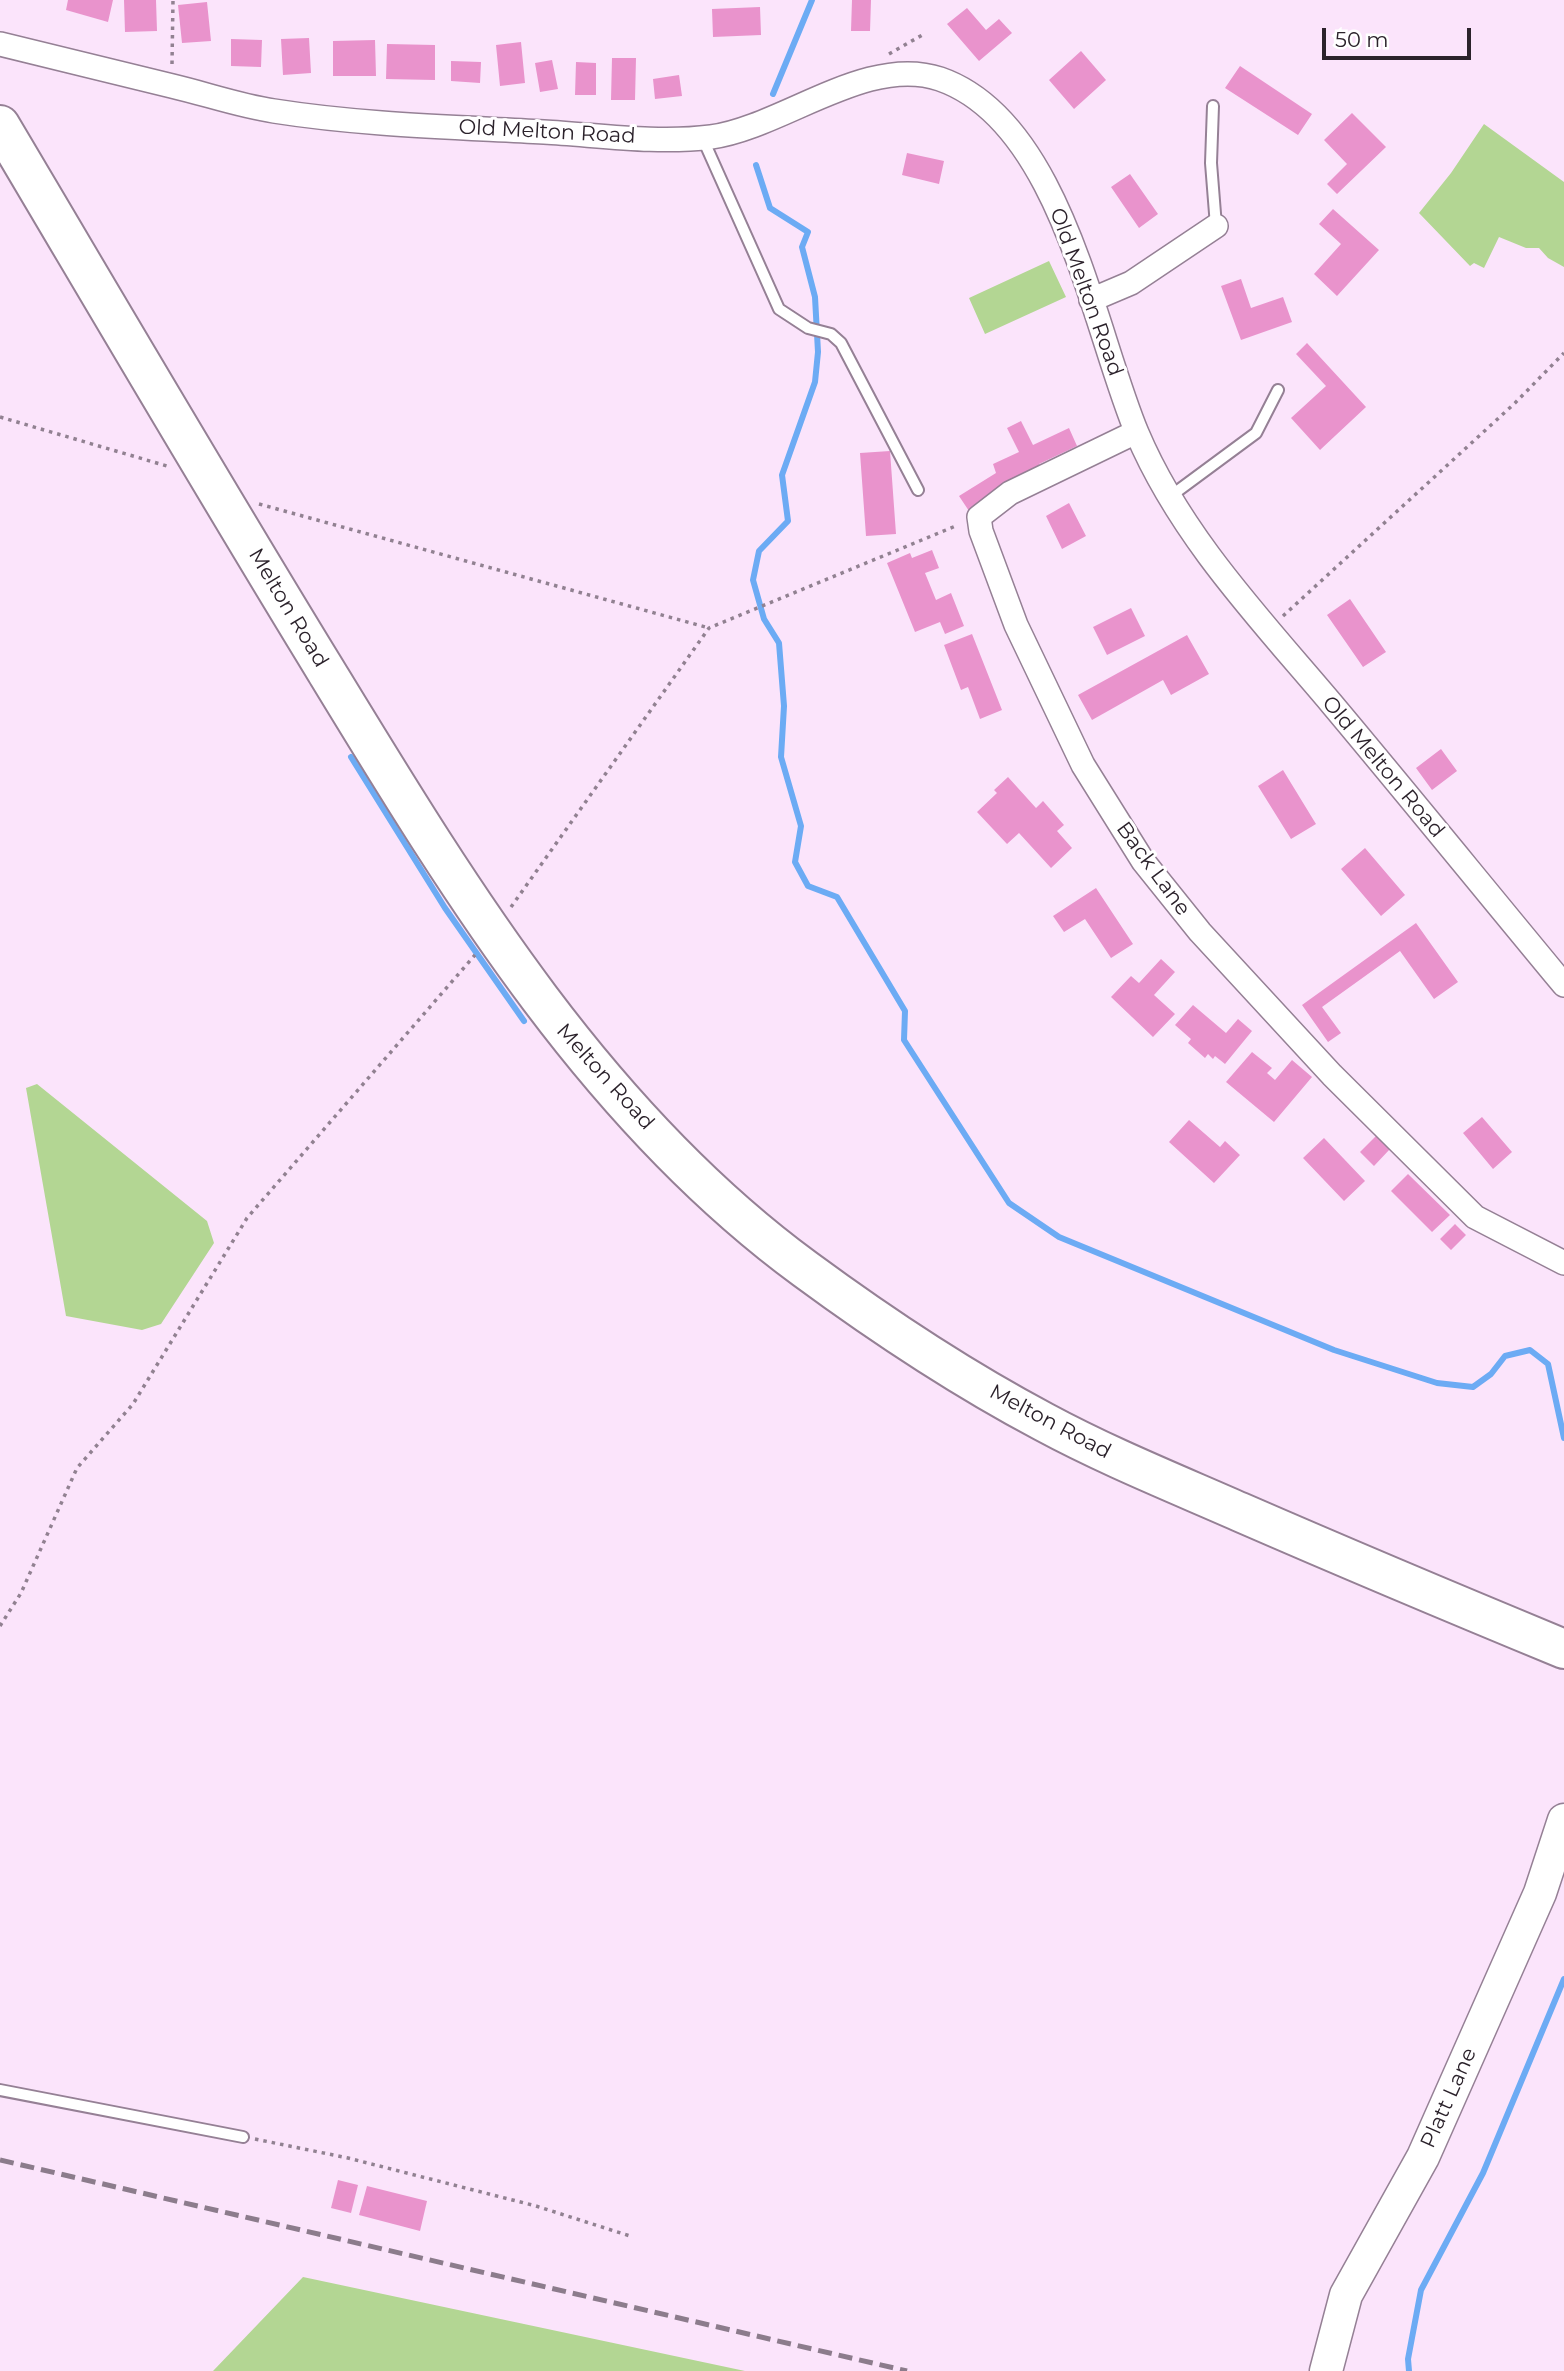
<!DOCTYPE html>
<style>
body{margin:0}
#map{position:relative;width:1564px;height:2371px;overflow:hidden;background:#fbe4fb;font-family:Montserrat,sans-serif}
canvas{display:block}
.scale{position:absolute;left:1322px;top:28px;width:149px;height:32px;box-sizing:border-box;border:4px solid #2b222b;border-top:0;padding-left:9px;font-size:21px;line-height:24px;white-space:nowrap;color:#2b222b;-webkit-text-stroke:5px #fff;paint-order:stroke}
</style>
<div id="map">
<canvas width="1564" height="2371"></canvas>
<div class="scale">50 m</div>
</div>
<script>
const g = document.querySelector('canvas').getContext('2d');
g.lineJoin = 'round';
function fillPath(path, color) { g.fillStyle = color; g.fill(path, 'evenodd'); }
function stroke(path, color, width, dash) { g.strokeStyle = color; g.lineWidth = width; g.lineCap = dash ? 'butt' : 'round'; g.setLineDash(dash || []); g.stroke(path); }
function label(font, color, halo, rows, align = 'center') {
  g.font = font + ' Montserrat,sans-serif'; g.lineWidth = 6; g.setLineDash([]); g.textBaseline = 'middle'; g.strokeStyle = halo; g.fillStyle = color; for (const [text, x, y, turn = 0] of rows) {
    g.save(); g.translate(x, y); g.rotate((+turn || 0) * Math.PI / 180); g.textAlign = isNaN(turn) ? turn : align; if (halo) g.strokeText(text, 0, 0); g.fillText(text, 0, 0); g.restore();
  }
}
fillPath(new Path2D(`
 M1484,124l80,58v85l-16,-9 -9,-10h-13l-27,-11 -15,31 -10,-5 -4,3 -51,-53 32,-40z
 M1049,261l17,36 -81,37 -16,-36z
 M37,1084l170,137 7,22 -53,81 -19,6 -76,-14 -40,-228z
 M303,2277l442,94h-532z`), '#b3d693');
stroke(new Path2D(`
 M773,94l39,-94
 M756,165l14,43 38,24 -6,15 13,50 3,55 -3,30 -33,93 6,46 -29,30 -6,29 11,39 15,24 5,63 -3,51 20,69 -6,36 13,24 29,11 68,114 -1,29 105,163 50,34 275,113 103,33 36,4 18,-13 14,-18 25,-6 18,14 16,74
 M351,757l94,151 79,113
 M1409,2371l-1,-12 13,-69 62,-117 81,-194`), '#6cabf4', 6);
fillPath(new Path2D(`
 M68,0h45l-5,22 -42,-12z
 M124,0h32l1,31 -32,1z
 M852,0h19l-1,31h-19z
 M207,2l4,39 -29,2 -4,-38z
 M760,7l1,28 -48,2 -1,-28z
 M967,8l19,22 13,-11 13,14 -33,28 -32,-37z
 M309,38l2,35 -28,2 -2,-36z
 M231,39l31,1 -1,27 -30,-1z
 M375,40l1,36h-43v-35z
 M521,42l4,41 -25,3 -4,-41z
 M387,44l48,1v35l-49,-1z
 M1081,51l25,29 -32,29 -25,-29z
 M612,58h24l-1,42h-24z
 M552,60l6,29 -18,3 -5,-29z
 M451,61l30,1 -1,21 -29,-2z
 M576,62l20,1v32h-21z
 M1240,66l72,48 -14,21 -73,-47z
 M679,75l3,21 -27,3 -2,-20z
 M1352,113l34,34 -49,47 -10,-10 20,-20 -23,-24z
 M907,153l37,8 -5,23 -37,-9z
 M1130,174l28,40 -19,14 -28,-41z
 M1333,209l46,41 -42,46 -23,-22 27,-30 -22,-20z
 M1241,279l10,29 32,-11 9,25 -51,18 -20,-54z
 M1307,343l59,64 -46,43 -29,-32 35,-32 -30,-32z
 M1021,421l12,24 36,-17 8,18 -38,18 3,6 -40,19 -33,22 -10,-15 37,-23 -3,-9 26,-12 -12,-24z
 M890,451l6,83 -30,2 -6,-83z
 M1069,503l17,33 -24,13 -16,-33z
 M932,550l7,18 -14,5 11,27 15,-7 13,33 -19,8 -5,-12 -25,10 -28,-69 23,-10 2,5z
 M1350,599l36,53 -23,15 -36,-52z
 M1131,608l14,28 -38,19 -14,-28z
 M972,634l30,76 -22,9 -12,-32 -7,3 -17,-45z
 M1187,635l22,39 -38,21 -8,-15 -71,40 -14,-25z
 M1441,749l16,22 -25,19 -16,-22z
 M1283,770l33,54 -25,15 -33,-53z
 M1008,777l28,31 7,-7 21,24 -7,6 15,17 -21,20 -32,-35 -12,11 -30,-32 20,-19 -3,-3z
 M1365,848l40,47 -24,21 -40,-47z
 M1096,888l37,56 -22,14 -26,-39 -21,13 -11,-16z
 M1416,923l42,59 -24,17 -34,-48 -78,56 19,26 -13,9 -26,-37z
 M1161,959l14,13 -21,23 21,19 -22,23 -42,-40 20,-21 8,7z
 M1193,1005l33,28 12,-14 14,12 -27,33 -10,-8 -2,3 -5,-5 -3,4 -17,-15 3,-4 -16,-14z
 M1252,1052l20,16 -5,5 8,7 17,-20 20,17 -38,45 -48,-40z
 M1482,1117l30,35 -19,17 -30,-36z
 M1189,1120l31,27 5,-6 15,14 -26,28 -45,-41z
 M1376,1136l14,13 -16,17 -14,-14z
 M1324,1138l41,43 -21,20 -41,-43z
 M1408,1174l42,41 -18,17 -41,-41z
 M1455,1224l11,11 -15,15 -11,-11z
 M338,2180l20,5 -7,28 -20,-5z
 M367,2186l60,15 -7,30 -61,-16z`), '#e993cc');
const lane = new Path2D(`
 M1213,106l-2,57 5,63
 M702,137l77,172 29,19 23,6 10,9 77,147
 M1168,498l88,-65 22,-43
 M0,2090l243,47`);
const street = new Path2D(`
 M0,44c57,14 115,28 172,42 34,8 68,20 102,25 89,14 180,16 270,21 54,3 113,12 167,5 72,-10 156,-83 229,-58 121,42 153,249 197,354 43,102 123,186 194,270 78,93 155,188 233,282
 M1091,300l40,-17 85,-57
 M1136,432l-126,61 -31,24 2,14 35,94 67,140 60,96 57,71 132,143 143,142 89,46`);
const secondary = new Path2D(`
 M1326,2371l20,-76 77,-138 117,-264 24,-73`);
const highway = new Path2D(`
 M0,125c108,182 215,365 326,546 133,218 269,444 479,598 76,56 156,109 239,153 63,34 130,61 196,90 108,47 215,92 324,137`);
stroke(lane, '#958095', 14);
stroke(street, '#958095', 26);
stroke(secondary, '#958095', 35);
stroke(highway, '#958095', 42);
stroke(new Path2D(`
 M889,54l35,-20
 M172,64l1,-64
 M0,417l167,49
 M259,504l450,124
 M1283,616l232,-213 49,-50
 M511,907l198,-279 249,-103
 M0,1626l21,-33 56,-125 56,-64 114,-186 228,-263
 M255,2139l93,19 188,48 94,30`), '#918191', 3.5, [3.5, 5]);
stroke(lane, '#fff', 10);
stroke(street, '#fff', 23);
stroke(secondary, '#fff', 32);
stroke(highway, '#fff', 38);
stroke(new Path2D(`
 M0,2160l907,211`), '#8c7c8c', 5, [14, 7]);
label('21px', '#2b222b', '#fff', [
 ["Old Melton Road",547,132,3],
 ["Old Melton Road",1086,292,70],
 ["Melton Road",288,608,59],
 ["Old Melton Road",1383,767,50],
 ["Back Lane",1153,869,54],
 ["Melton Road",605,1077,48],
 ["Melton Road",1050,1422,28],
 ["Platt Lane",1449,2098,-66]
]);
</script>
